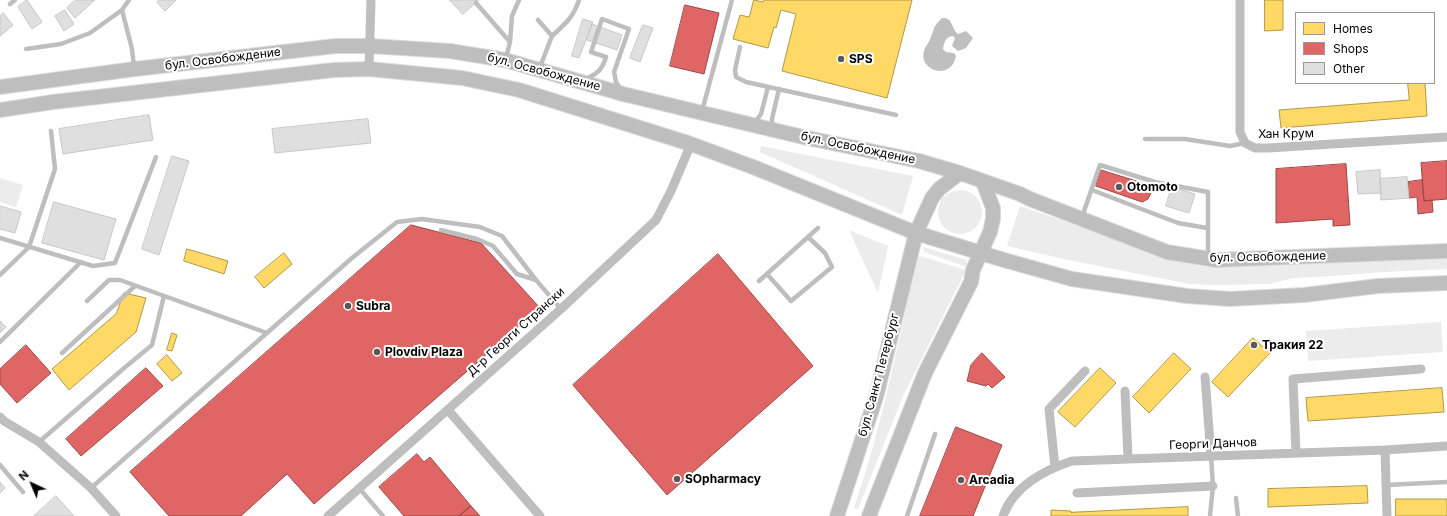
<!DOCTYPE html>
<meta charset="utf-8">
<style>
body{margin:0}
#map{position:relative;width:1447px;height:516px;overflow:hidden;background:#fff;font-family:Inter,sans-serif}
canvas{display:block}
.legend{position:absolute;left:1295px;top:12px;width:140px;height:72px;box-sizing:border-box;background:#fff;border:1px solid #999;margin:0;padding:5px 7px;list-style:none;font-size:12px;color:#000}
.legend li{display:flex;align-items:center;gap:8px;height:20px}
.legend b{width:20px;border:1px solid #999}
.north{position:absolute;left:12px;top:464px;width:40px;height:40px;-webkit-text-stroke:3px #fff;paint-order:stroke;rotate:316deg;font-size:11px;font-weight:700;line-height:16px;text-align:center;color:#000}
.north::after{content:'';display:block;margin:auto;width:14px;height:18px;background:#000;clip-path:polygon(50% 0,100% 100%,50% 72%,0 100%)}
</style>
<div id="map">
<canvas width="1447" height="516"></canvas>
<ul class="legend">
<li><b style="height:11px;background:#ffd966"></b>Homes</li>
<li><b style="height:11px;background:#e06666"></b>Shops</li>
<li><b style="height:11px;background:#dfdfdf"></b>Other</li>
</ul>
<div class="north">N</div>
</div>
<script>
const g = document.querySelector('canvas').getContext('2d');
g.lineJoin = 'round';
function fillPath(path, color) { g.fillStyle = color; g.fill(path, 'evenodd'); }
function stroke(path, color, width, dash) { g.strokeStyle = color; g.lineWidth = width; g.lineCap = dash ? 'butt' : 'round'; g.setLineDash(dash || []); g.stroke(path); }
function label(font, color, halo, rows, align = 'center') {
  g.font = font + ' Inter,sans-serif'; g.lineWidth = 4; g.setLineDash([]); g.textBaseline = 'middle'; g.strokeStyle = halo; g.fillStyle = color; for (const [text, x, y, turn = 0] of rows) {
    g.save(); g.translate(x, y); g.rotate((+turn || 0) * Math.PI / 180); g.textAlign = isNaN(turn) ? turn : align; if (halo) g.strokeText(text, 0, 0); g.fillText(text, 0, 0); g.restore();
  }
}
fillPath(new Path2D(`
 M761,146l152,30 -11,39 -142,-63z
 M0,178l23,7 -7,22 -16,-5z
 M938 212a22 22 0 1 1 44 0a22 22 0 1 1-44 0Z
 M1020,206l79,27 66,26 40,8 89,-2 153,-8v12l-63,3 -50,4 -41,2 -24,6 -53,1 -26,-1 -122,-24 -61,-14z
 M849,230l39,16 -10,47z
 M923,247l44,13v7l-43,-15z
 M917,255l49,15 -63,126 -45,113 -4,-1c28,-82 45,-167 63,-253z
 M1441,322l2,30 -135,9 -2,-30z`), '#ececec');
fillPath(new Path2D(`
 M942,18c11,-1 9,10 16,16l8,-3 7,7 -7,10 -8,3 -6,-5 3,-8 -2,-2c-7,0 -9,7 -10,13l3,3 8,1 2,3c-5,26 -38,14 -32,-5 1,-5 6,-9 7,-14 4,-10 2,-10 11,-19z`), '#bfbfbf');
const homes = new Path2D(`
 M754,0l9,2 1,-2h148l-25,98 -105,-27 14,-57 -15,-4 -5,18 -2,-1 -6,21 -35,-9 7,-24 9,2z
 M1265,0h18v30l-18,1z
 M1408,83h17l2,33 -146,12 -2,-18 130,-10z
 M187,249l41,12 -4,13 -40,-13z
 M284,253l8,11 -28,24 -9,-11z
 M124,293l22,5 -10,34 -67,58 -17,-21 64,-55z
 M172,333l5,2 -5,16 -5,-1z
 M1253,338l17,15 -42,44 -16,-15z
 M1174,353l17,16 -42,44 -16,-16z
 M167,355l15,18 -10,8 -15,-17z
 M1100,368l16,15 -41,44 -17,-15z
 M1442,388l2,24 -136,9 -2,-23z
 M1367,486l1,17 -100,4v-18z
 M1396,499h51v17h-51z
 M1188,507v9h-137v-6l20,1v1z`);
fillPath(homes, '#ffd966');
stroke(homes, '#b29847', 1);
const shops = new Path2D(`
 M685,5l34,8 -15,61 -34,-8z
 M1447,161v38l-23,2 -3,-38z
 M1346,164l4,61 -17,1v-7l-57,4v-54z
 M1101,170l45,14 4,3 1,6 -3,6 -6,3 -46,-16z
 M1422,180l2,21 8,-1 1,12 -15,2 -1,-17 -8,1 -1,-16z
 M411,225l70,18 59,65 -226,196 -27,-30 -46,42h-72l-39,-44z
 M718,254l95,112 -146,129 -94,-110z
 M26,345l25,28 -34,30 -17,-19v-15z
 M982,353l23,24 -13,11 -4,-4 -2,2 -19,-5 4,-16z
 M146,368l17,18 -82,70 -15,-17z
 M956,427l46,18 -29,71h-53z
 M417,454l7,8 6,-5 41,49 -12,10h-55l-25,-29z
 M471,506l9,10h-21z`);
fillPath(shops, '#e06666');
stroke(shops, '#9d4747', 1);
const building = new Path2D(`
 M27,0l15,22 -10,7 -14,-22z
 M75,0h20l-20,18 -8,-10z
 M159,0h17l-11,11 -8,-9z
 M450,0h29l-16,14z
 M65,10l9,14 -10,7 -9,-15z
 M3,13l10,12 -13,11v-20z
 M583,19l10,3 -14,36 -7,-2z
 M592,24l30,11 -5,15 -30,-10z
 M643,25l10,3 -13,34 -10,-4z
 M149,115l4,25 -90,14 -4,-25z
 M368,119l3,24 -96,10 -3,-24z
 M172,156l17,5 -30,94 -17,-6z
 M1380,170l1,23 -23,1 -2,-22z
 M1407,177l2,21 -28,2 -1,-21z
 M1172,187l23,7 -6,19 -23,-7z
 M54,202l62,17 -12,41 -62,-17z
 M0,206l21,6 -6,21 -15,-4z
 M0,321l6,6 -6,6z
 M0,482l5,6 -5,5z
 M56,496l18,20h-40z`);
fillPath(building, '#dfdfdf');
stroke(building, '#c7c7c7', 1);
const primary = new Path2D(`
 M0,87l135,-18 201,-23h34l80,5 55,9 118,34 180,43 116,24 41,12 60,21 10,5 137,53 49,8 231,-9
 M0,110l53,-8 281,-32 35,-1 93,9 57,12 172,54 62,23 163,66 88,27 68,19 115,17 43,3 74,-4 74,-9 69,-3
 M837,516l39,-119 40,-164 16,-35 7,-9 21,-16
 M869,516l56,-143 46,-91 2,-12 17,-38 3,-13v-11l-10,-26`);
stroke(primary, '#dbdbdb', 16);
stroke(new Path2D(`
 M129,0l-7,10 10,39 2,18
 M476,3l34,39 -4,16
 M10,4l5,-4
 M538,20l14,16 -12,31
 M552,36c13,-12 21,-18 27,-36
 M510,42l2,-26 7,-16
 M740,47l-5,23 1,7 10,5 150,33
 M26,49l35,-5 29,-11 32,-23
 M586,79c12,-6 16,-9 20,-22l-15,-5 11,-33 27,10 -15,43 2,10 5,8
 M702,111l30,-111
 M755,122l6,-8 7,-27
 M772,128v-9l7,-30
 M1145,139h40l45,7 15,-3
 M1092,190l86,33 29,5
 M1082,217l18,-52 55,17 53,10v66
 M441,230l36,9 16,7 24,28 19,6
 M0,238l93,28 22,-3 41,-106
 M767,274l24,27 41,-34 -7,-14 -17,-16
 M0,275l29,-28 26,-78 -4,-38
 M759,281l59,-53
 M87,301l22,-21h11l147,53
 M0,342l81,-80
 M62,353l73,-67
 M39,442l84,-73 29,-24 12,-49
 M0,465l23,27
 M1386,485l61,-3
 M91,488l261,-230 45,-36 25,-3 58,8 22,9 34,44 25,29
 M359,488l24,28
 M1236,498l2,18
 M907,516l28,-82
 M1210,516l3,-30 -2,-30`), '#bebebe', 4.5);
stroke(new Path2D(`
 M1240,0v132l5,11 10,5h13l179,-11
 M369,69l2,-69
 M1205,377l6,79
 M1125,391l3,67
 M448,410l92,106
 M0,417l4,4 35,21 52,46 25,28
 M1385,450l2,66
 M1296,453l-3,-74 128,-10
 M1055,467l-6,-58 36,-38
 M1077,493l136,-7
 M328,516l233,-207 95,-89 15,-29 20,-47
 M1003,516c10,-29 41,-46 69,-55l313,-11 62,-4`), '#bebebe', 9);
stroke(primary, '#bebebe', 14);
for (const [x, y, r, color] of [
 [841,59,4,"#595959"],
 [1119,187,4,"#595959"],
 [348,306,4,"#595959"],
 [1254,345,4,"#595959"],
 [377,352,4,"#595959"],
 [677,479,4,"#595959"],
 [961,480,4,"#595959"]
]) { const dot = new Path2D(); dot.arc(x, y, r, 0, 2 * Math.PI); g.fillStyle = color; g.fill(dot); stroke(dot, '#fff', 1.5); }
label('12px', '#000', '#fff', [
 ["бул. Освобождение",223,59,-7],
 ["бул. Освобождение",544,72,15],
 ["Хан Крум",1286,134,-1],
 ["бул. Освобождение",858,148,12],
 ["бул. Освобождение",1268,257,-1],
 ["Д-р Георги Странски",516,332,-42],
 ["бул. Санкт Петербург",879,375,-75],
 ["Георги Данчов",1213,444,-2]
]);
label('bold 12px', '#000', '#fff', [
 ["SPS",849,59],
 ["Otomoto",1127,187],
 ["Subra",356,306],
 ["Тракия 22",1262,345],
 ["Plovdiv Plaza",385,352],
 ["SOpharmacy",685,479],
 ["Arcadia",969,480]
], 'left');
</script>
